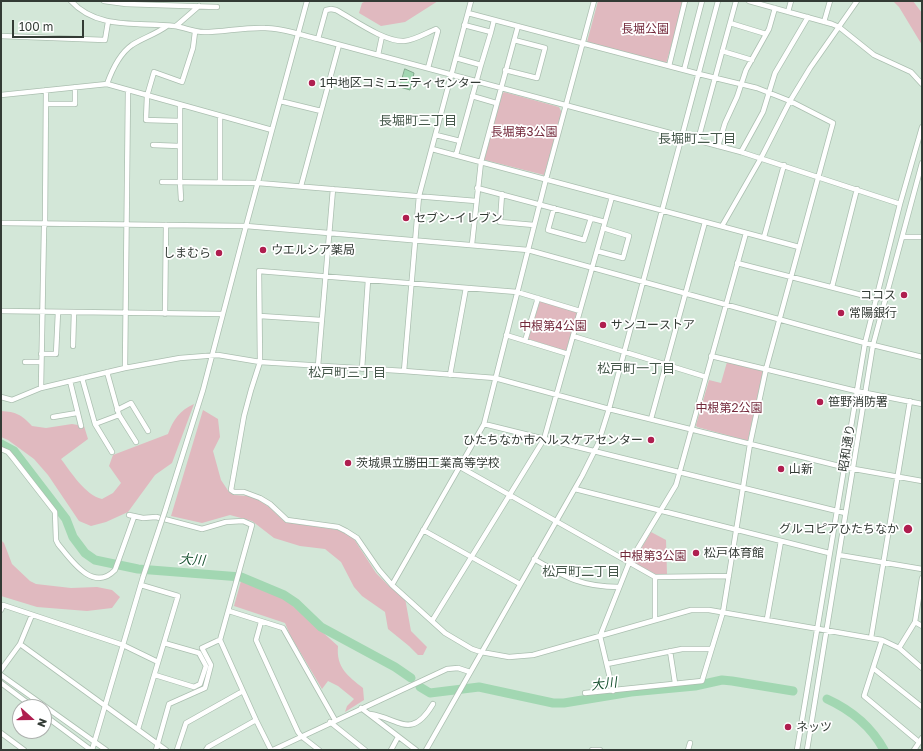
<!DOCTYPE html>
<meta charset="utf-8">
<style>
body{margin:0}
#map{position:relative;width:923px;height:751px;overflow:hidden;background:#d3e7d8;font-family:"Golos Text",sans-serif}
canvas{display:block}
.frame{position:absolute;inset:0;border:2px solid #333b35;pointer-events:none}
.north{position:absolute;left:12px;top:699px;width:40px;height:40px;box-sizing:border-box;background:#fff;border:1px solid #adb1ae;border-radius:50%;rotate:111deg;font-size:11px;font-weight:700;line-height:16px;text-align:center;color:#333b35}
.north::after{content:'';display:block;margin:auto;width:14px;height:18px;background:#af1e4f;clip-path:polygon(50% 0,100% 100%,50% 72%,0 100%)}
.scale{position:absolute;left:12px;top:20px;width:72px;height:18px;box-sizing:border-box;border:2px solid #333b35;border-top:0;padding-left:5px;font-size:12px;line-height:14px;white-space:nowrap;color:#333b35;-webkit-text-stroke:3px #fff;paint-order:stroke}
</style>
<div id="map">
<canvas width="923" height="751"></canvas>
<div class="frame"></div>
<div class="north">N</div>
<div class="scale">100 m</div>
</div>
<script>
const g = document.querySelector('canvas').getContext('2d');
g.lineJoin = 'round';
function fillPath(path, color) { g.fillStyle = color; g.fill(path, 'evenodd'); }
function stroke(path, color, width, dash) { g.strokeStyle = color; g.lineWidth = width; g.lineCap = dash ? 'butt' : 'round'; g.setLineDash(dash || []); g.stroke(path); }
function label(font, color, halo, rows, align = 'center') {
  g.font = font + ' "Golos Text","Noto Sans JP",sans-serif'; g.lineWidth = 3.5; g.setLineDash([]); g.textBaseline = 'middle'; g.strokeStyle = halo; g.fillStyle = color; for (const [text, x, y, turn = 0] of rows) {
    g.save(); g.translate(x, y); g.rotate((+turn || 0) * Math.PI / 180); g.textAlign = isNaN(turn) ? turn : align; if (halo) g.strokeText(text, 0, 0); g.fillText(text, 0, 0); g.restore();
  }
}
fillPath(new Path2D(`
 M366,1h72l-33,21 -24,4 -22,-13 3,-10z
 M598,1h86l-18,63 -79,-22z
 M893,1h20l9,12v32l-23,-38z
 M504,92l55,15 3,6 -18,62 -59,-15v-3l17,-63z
 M540,301l38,11 -12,39 -38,-12z
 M727,362l36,9 -15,69h-3l-48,-13 -1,-2 13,-45 12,3z
 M194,404l-22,59 -17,12 -27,37 -22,10 -15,4 -12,-5 -31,-46 -14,-16 -26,-19 -7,-3v-26c15,1 20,3 31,15l14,2 26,-4 12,2 4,13 -27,20c10,13 24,36 41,40l11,-6 8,-10 -12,-17 4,-11 55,-21c5,-14 12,-24 26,-30z
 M203,410l15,9 2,18 -7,14 8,29 8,12 5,3 14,1 11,4 10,7 16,15 53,8 8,3 8,6 22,34 14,14 15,11 6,33 16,16 -4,8h-5l-9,-9 -21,-17 -3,-17 -23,-16 -8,-9 -13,-25 -16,-13 -25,-3 -26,-8 -22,-17 -22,-6 -28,8 -31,-7z
 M651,532l15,8 1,34h-12l-22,-12z
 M1,540l3,3 8,21 18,17 6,3 35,4 26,-1 15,3 8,7 -8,11 -25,3 -50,-4 -36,-11z
 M241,581l42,16 55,49c-2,22 10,30 25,42l1,12 -19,12 2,-6 7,-7 -16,-13 -10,-5 -6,8 -32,-54 -5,-12 -51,-17z`), '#e0b9bf');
const water = new Path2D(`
 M405,69l9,4 -4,17 -10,-3z`);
fillPath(water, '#a2d7b2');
stroke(water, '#81a88c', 1);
stroke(new Path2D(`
 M1,444l13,7 52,68 7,18 12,16 10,7 43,9 103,8 43,18 12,8 25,24 74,40 16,11
 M420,687l10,6 49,-6 74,16h11l67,-11 64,-6 27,-6 10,1 61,10
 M827,699c24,11 44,27 57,51`), '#a2d7b2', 9);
const minor = new Path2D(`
 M71,1c26,29 68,21 103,25 10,1 19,6 30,6 20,0 40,-5 61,-4 17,0 36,7 53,11l423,113 159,52
 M104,1l22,3 91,3
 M749,1l83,23 7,3 35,28 37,17 11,12
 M788,12l3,-11
 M468,13l231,61 58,14 33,13 43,22 -67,246 -16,75 -27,168 -21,69 -117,12
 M824,22l6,-21
 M730,23l36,11
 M176,26l23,-20
 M491,32l3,-12
 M1,36l104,4 3,-18
 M318,39l8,-29 5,-1 5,1c17,9 48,32 68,31 11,-1 22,-8 32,-12l2,2 -10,37
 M722,51l30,9
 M378,55l4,-19
 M456,58l25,7 10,-33 -27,-7
 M669,66l16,-65
 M505,70l32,8 8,-30 -31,-8
 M684,70l18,-69
 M107,84c5,-14 12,-30 25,-39 11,-7 24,-11 35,-19
 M1,95l106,-11 165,46
 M472,96l24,7
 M280,101l41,10
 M46,104h29v-17
 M180,105v77l1,17
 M180,121l-34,-1 1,-24 7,-24 28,10 11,-34 2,-16
 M436,135l24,6
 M698,140l38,-139
 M153,145l26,1
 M718,146l7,-23 12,-26 9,-27 23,-41 6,-21
 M432,149l367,98
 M741,152l22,-40 12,-39 33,-56
 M456,155l25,-90
 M162,182l96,1 218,18
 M220,183v-67
 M301,186l38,-141
 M477,188l128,34
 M502,194l-2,28 34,3
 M554,208l-6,22 36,10 7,-22
 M1,223l245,3 282,24 337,93 57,14
 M722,226l39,-68 29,-57 20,-33 47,-67
 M764,237l20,-72
 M903,237h19
 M472,244l9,-82 37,-136
 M597,251l26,7 6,-22 -26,-8
 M737,263l140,36
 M832,287l25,-98
 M1,311l222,3
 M580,311l-63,-19 -258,-21 1,91 -9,28 -7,26 -13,74 3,2h10l16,6 10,6 17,16 51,7 8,4 11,7 22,32 13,15 53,48 27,16 9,3 28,5 24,-2 158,-45h18l173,30 17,8 23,20
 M165,314l1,-89
 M260,316l61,4
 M506,335l62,19
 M573,336l133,41
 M525,341l13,-43
 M73,346l1,-34
 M41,354h15l2,-42
 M711,356l145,35 66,13
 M25,362h16
 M318,366l15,-177
 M125,368l3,-278
 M362,369l6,-89
 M404,371l15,-175 52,-195
 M107,372l12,43 17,27
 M450,375l16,-87
 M82,378l13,46 17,28
 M70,381l11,45
 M41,388l3,-160 1,-5 1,-133
 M1,397l11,3 29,-12 84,-20 55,-10 38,-3 42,7 144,9 91,7 114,31 234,58 79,14
 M117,410l14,-7 17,28
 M53,417l24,-4
 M651,419l54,-197
 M95,424l24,-9
 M484,424l361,89
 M1,449l7,3 5,6 42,54 1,28 2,4c13,16 35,49 57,26l19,-53
 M460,467l195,110 74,-1
 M575,489l254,64
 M165,511l38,-121 43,-164 61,-225
 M129,515l14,3 13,-1 12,3 34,9 24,-7 17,-1 9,4 -32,115 36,80 15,30
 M423,530l97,54
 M839,555l83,14
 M534,559c31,18 47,28 85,28
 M655,577v43
 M392,585l92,-161 62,-245 48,-178
 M1,610l2,-5 120,40 35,17
 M229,611l54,17 52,92
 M767,619l14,-78
 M432,621l112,-182 68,-242
 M261,622l-5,18 42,92 3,4 18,14
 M915,622l7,4
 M871,638l39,-237
 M882,640l-18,56 55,46
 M20,644l146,106
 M899,648l16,-26 7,-44
 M670,651l5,32
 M607,664l75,-15h28
 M873,668l49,39
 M1,670l19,-26 12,-29
 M1,675l105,75
 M155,675l39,12 6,-3 6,-18 -7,-13 -35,-10
 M1,683l32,24
 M613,691l-13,-55 29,-73 47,-78 70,-252
 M361,708l55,42
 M370,714c29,4 41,27 63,-10
 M44,715l47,35
 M330,722l35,28
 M138,729l40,-133 -37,-11
 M1,733l23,17
 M92,750l51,-173
 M156,750l13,-46 36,-16 6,-23 -9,-17 15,-7 3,-1
 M177,750l9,-27 57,-32
 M206,750l2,-3 48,-27
 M273,750l174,-81 11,-1 12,4
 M391,750l7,-13
 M426,750l156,-274 16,-32 11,-35 109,-408
 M592,750h8
 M688,750l2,-7
 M797,750l68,-407 35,-139 22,-77
 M807,750l66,-405 49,-182
 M914,750l8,-12`);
stroke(minor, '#abbfb0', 6);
stroke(minor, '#fff', 4.5);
const minorBridge = new Path2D(`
 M143,577l22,-66`);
stroke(minorBridge, '#abbfb0', 6, []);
stroke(minorBridge, '#fff', 4.5);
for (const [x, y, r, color] of [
 [312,83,4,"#af1e4f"],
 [406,218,4,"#af1e4f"],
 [263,250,4,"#af1e4f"],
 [219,253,4,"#af1e4f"],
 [904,295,4,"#af1e4f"],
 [841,313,4,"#af1e4f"],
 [603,325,4,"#af1e4f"],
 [820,402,4,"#af1e4f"],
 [651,440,4,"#af1e4f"],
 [348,463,4,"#af1e4f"],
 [781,469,4,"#af1e4f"],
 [908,529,5,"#af1e4f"],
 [696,553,4,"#af1e4f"],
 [788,727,4,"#af1e4f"]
]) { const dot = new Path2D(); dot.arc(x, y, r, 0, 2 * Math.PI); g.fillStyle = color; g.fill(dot); stroke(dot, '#fff', 1.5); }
label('12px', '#73293b', '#fff', [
 ["長堀公園",645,29],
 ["長堀第3公園",524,132],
 ["中根第4公園",553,326],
 ["中根第2公園",729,408],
 ["中根第3公園",653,556]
]);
label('12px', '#333b35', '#fff', [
 ["1中地区コミュニティセンター",320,83],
 ["セブン-イレブン",414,218],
 ["ウエルシア薬局",271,250],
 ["しまむら",211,253,"right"],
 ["ココス",896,295,"right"],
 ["常陽銀行",849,313],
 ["サンユーストア",611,325],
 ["笹野消防署",828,402],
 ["ひたちなか市ヘルスケアセンター",643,440,"right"],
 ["茨城県立勝田工業高等学校",356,463],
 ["山新",789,469],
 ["グルコピアひたちなか",899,529,"right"],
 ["松戸体育館",704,553],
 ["ネッツ",796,727]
], 'left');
label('12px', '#333b35', '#fff', [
 ["昭和通り",847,448,-81]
]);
label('13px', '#46584b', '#fff', [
 ["長堀町三丁目",418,121],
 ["長堀町二丁目",697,139],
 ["松戸町一丁目",636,369],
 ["松戸町三丁目",347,373],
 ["松戸町二丁目",581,572]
]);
label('italic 13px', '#15502e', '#fff', [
 ["大川",192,560,4],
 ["大川",604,684,-7]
]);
</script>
